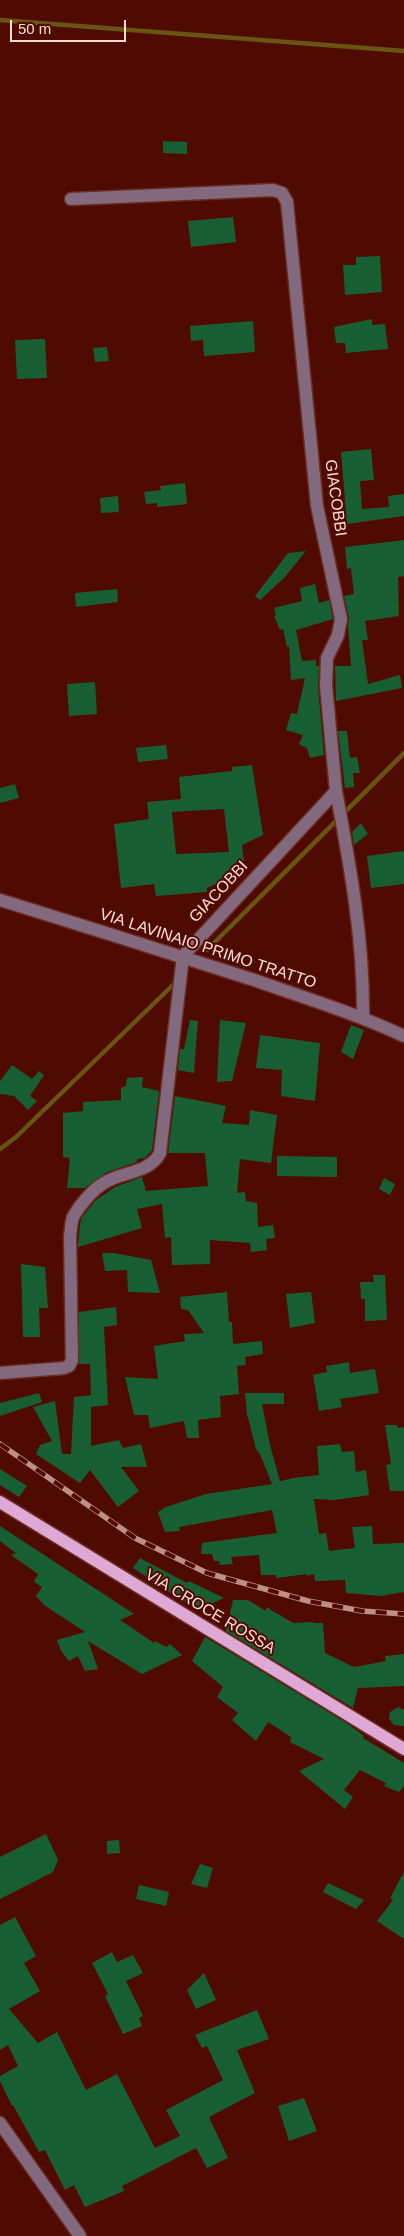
<!DOCTYPE html>
<style>
body{margin:0}
#map{position:relative;width:404px;height:2236px;overflow:hidden;background:#4f0b02;font-family:Helvetica,sans-serif}
canvas{display:block}
.scale{position:absolute;left:10px;top:20px;width:116px;height:22px;box-sizing:border-box;border:2px solid #fedbd4;border-top:0;padding-left:6px;font-size:15px;line-height:18px;white-space:nowrap;color:#fedbd4;-webkit-text-stroke:4px #4f0b02;paint-order:stroke}
</style>
<div id="map">
<canvas width="404" height="2236"></canvas>
<div class="scale">50 m</div>
</div>
<script>
const g = document.querySelector('canvas').getContext('2d');
g.lineJoin = 'round';
function stroke(path, color, width, dash) { g.strokeStyle = color; g.lineWidth = width; g.lineCap = dash ? 'butt' : 'round'; g.setLineDash(dash || []); g.stroke(path); }
function fillPath(path, color) { g.fillStyle = color; g.fill(path, 'evenodd'); }
function label(font, color, halo, rows, align = 'center') {
  g.font = font + ' Helvetica,sans-serif'; g.lineWidth = 4; g.setLineDash([]); g.textBaseline = 'middle'; g.strokeStyle = halo; g.fillStyle = color; for (const [text, x, y, turn = 0] of rows) {
    g.save(); g.translate(x, y); g.rotate((+turn || 0) * Math.PI / 180); g.textAlign = isNaN(turn) ? turn : align; if (halo) g.strokeText(text, 0, 0); g.fillText(text, 0, 0); g.restore();
  }
}
stroke(new Path2D(`
 M0,20l404,31
 M207,950l197,-197
 M0,1149l16,-12 157,-152`), '#685512', 4.5);
fillPath(new Path2D(`
 M163,141l24,1v12l-24,-1z
 M233,217l3,25 -45,5 -3,-26z
 M380,256l2,36 -37,3 -2,-30h13v-8z
 M372,319v6l13,-1 3,25 -42,4 -1,-10h-9l-2,-16z
 M253,321l2,31 -51,4 -1,-16 -12,1 -1,-15z
 M45,339l2,39 -30,1 -2,-39z
 M107,347l2,14 -14,1 -2,-14z
 M371,449l3,31 -14,1 2,28 27,-2 -1,-11 16,-2v22l-57,8 -6,-72z
 M185,483l2,21 -30,3v-4l-11,1 -2,-12 17,-2 -1,-4z
 M118,496l1,16 -18,1 -1,-15z
 M404,540v36l-6,1 1,39 -34,5 3,19h-6l6,44 32,-9 2,13 -66,13 -1,-35h16l-3,-39 1,-9 -5,-22 10,-2 -3,-26 -4,1 -2,-22z
 M306,551l-22,27 -24,22 -5,-4 33,-43z
 M315,584l4,19 10,-3 4,19 -37,11 6,31 14,-1v6h3l-1,21 6,68 -14,3 -3,-10 -8,-4 4,-9 -17,-5 5,-17 6,1 8,-36 -14,2 -2,-34 -2,1 -4,-18 -3,1 -6,-14 2,-1 -2,-7 28,-7 -2,-13z
 M117,589l1,13 -42,5 -1,-14z
 M95,682l2,32 -28,2 -2,-32z
 M338,731h9l3,27 7,-1 3,16h-7l1,14 -9,1z
 M166,745l2,14 -30,3 -2,-14z
 M252,765l11,70 -21,10 3,25 -21,6 1,4 -18,8v4l-51,4 -2,-12 -33,4 -7,-64 35,-5 -2,-17 34,-3 -2,-22 53,-6v-4zM224,809l5,43 -53,2 -4,-42z
 M15,784l4,14 -19,5v-15z
 M361,823l7,11 -14,11 -2,-13z
 M404,851v33l-33,4 -4,-32z
 M190,1020l8,1 -4,52 -16,-3 2,-21h4z
 M220,1020l26,3 -14,58 -15,1z
 M351,1025l13,5 -11,29 -12,-7z
 M260,1035l60,8 -5,58 -34,-5 1,-26 -26,-2z
 M12,1065l20,14 7,-8 5,4 -14,21 7,5 -9,9 -14,-14 -14,-2v-13z
 M143,1077l-1,10 17,4 -7,59 -7,8 -8,1v3l-30,10 -22,16h-18l3,-30 -7,-1v-44l20,-2v-9l38,-2v-12l5,-2 1,-8z
 M175,1096l51,10 -4,17 27,2 1,-15 27,5 -6,48 -31,-4 -3,34 8,-1 1,9 11,2 1,24 15,-2 2,13 -9,1 1,11 -16,2 -1,-9 -40,-3v24l-38,1 -1,-28 -6,1 -3,-34 -25,5 5,19 -64,19 2,-24 2,-6 14,-17 19,-13 27,-10 4,14 62,-5 -3,-33h-37z
 M277,1156l60,1v20l-60,-1z
 M384,1178l11,6 -5,11 -11,-6z
 M102,1253h12l37,7 9,33 -32,-1 -1,-22 -22,1z
 M21,1264l24,3 3,41h-9l1,29h-17z
 M373,1275h12l2,45 -22,1v-22h-4l-1,-17h14z
 M227,1292l2,30h3l1,22 29,-3 1,13 -18,3 1,8 -9,1 2,28 -19,2 1,21 -23,3 1,18h-12l-3,-17 -34,7 -2,-13h-14l-9,-38 33,2 -4,-33 31,-5 -1,-7 20,-1 -16,-23 -7,-1 -1,-12z
 M311,1292l4,31 -25,5 -4,-34z
 M116,1307l1,18 -13,2 4,78 -17,2v39l28,-6 4,8 18,-4 6,23h-26l18,24 -21,16 -28,-37 -10,13 -44,-29 4,-9 12,-4 -19,-34 22,-6 7,53h9l3,-57 17,-2 -1,-31h-11v-52z
 M349,1362l1,11 25,-4 4,24 -39,6 2,8 -23,4 -6,-36 14,-3 -1,-6z
 M39,1393l3,9 -42,14v-13z
 M245,1393h39v11h-22l8,41 10,36 -3,1 16,-4 26,-3 -2,-29 23,-2 2,8 12,-1 2,21 10,-2 3,25 -34,5 -21,-1 5,35 7,-1 3,18 26,-3 -3,-21 20,-1 1,18 31,-1v49l-24,4 -34,-3 -1,-13 -30,1 -1,-7 -7,2v-2l-31,4v-3h-15l-2,-20 -28,2 2,7 -13,1 -1,-4h-5l-2,-7h-11l1,-11 75,-10 -5,-23 -93,17 1,4 -15,1 -7,-20 8,-5 40,-13 66,-10 -12,-30 -4,-5 -9,-35z
 M385,1425h12l1,3 6,-1v64h-14l-4,-26 5,-1z
 M0,1469l27,17 -8,11 -19,-12z
 M0,1526l134,88 -14,6 34,23 1,-2 11,6 4,-3 12,11 -40,19 -54,-33 10,28 -13,2 -7,-15 -9,5 -8,-10 -4,-11 28,-8 -41,-27 -8,-9 6,-9 -8,-5 4,-8 -27,-19 5,-2 -16,-12z
 M140,1558l47,25 2,-2 35,17 -27,12 -64,-42z
 M233,1600h15l18,11v-4l27,16 20,-1v1h10l2,30 29,14 32,-6 -1,-5 19,-2v32l-46,2 -5,20 -127,-77z
 M205,1637l143,87 16,12 -1,2 41,25v23l-5,6 -15,-6 2,-3 -26,-13 -16,20 9,7 -8,12 -46,-38 25,-12 -34,-17 1,-5 -23,-15 -12,19 -24,-21 6,-7 -21,-16 6,-10 -31,-26z
 M398,1707l6,3v16l-10,-1 -5,-6 1,-7z
 M46,1834l12,26 -5,12 -53,27v-42z
 M119,1840l1,13 -13,1v-13z
 M200,1864l13,4 -6,20 -16,-4z
 M404,1872v67l-27,-18 16,-21 -3,-2z
 M328,1883l36,17 -8,9 -33,-17z
 M139,1885l30,7 -3,14 -30,-7z
 M15,1917l21,39 -12,7 16,28 -31,18 29,34 19,-11 29,58 31,-16 38,74 25,-12 -14,-26 57,-30 -16,-34 -5,2 -7,-13 62,-25 12,29 -32,11 18,43 -46,24 19,41 -21,10 -11,-20 -74,38 2,5 -39,16 -11,-22 -9,5 -20,-40 -6,2 -26,-47 -1,1 -12,-25v-5l18,-10 -10,-21 -8,5v-125z
 M112,1952l5,10 16,-7 10,18 -17,8 17,35 -4,2 3,8 -19,8 -18,-38 3,-2 -16,-31z
 M204,1973l12,27 -20,9 -9,-19z
 M304,2098l13,33 -28,10 -11,-35z`), '#175f33');
const minor = new Path2D(`
 M336,791c14,74 28,150 27,226
 M0,900c84,26 167,52 251,79 52,18 103,34 153,57
 M0,1373l64,-5 5,-2 3,-6 -2,-124c1,-6 1,-13 3,-19 6,-11 19,-27 31,-34 18,-12 45,-9 56,-30l23,-197 153,-165 -10,-105 1,-28 11,-23 3,-16 -24,-113 -30,-304 -5,-9 -9,-3 -202,9
 M0,2123l80,113`);
const major = new Path2D(`
 M0,1502l404,247`);
stroke(minor, '#6b2c24', 15);
stroke(major, '#6b2c24', 15);
stroke(minor, '#83697e', 12);
stroke(major, '#dea9d5', 12);
const rail = new Path2D(`
 M0,1444l135,94 72,35 101,28 54,10 42,3`);
stroke(rail, '#be8f87', 5.5);
stroke(rail, '#4f0b02', 4, [11]);
label('16px', '#fedbd4', '#4f0b02', [
 ["GIACOBBI",335,498,82],
 ["GIACOBBI",219,892,-47],
 ["VIA LAVINAIO PRIMO TRATTO",208,949,18],
 ["VIA CROCE ROSSA",210,1612,31]
]);
</script>
